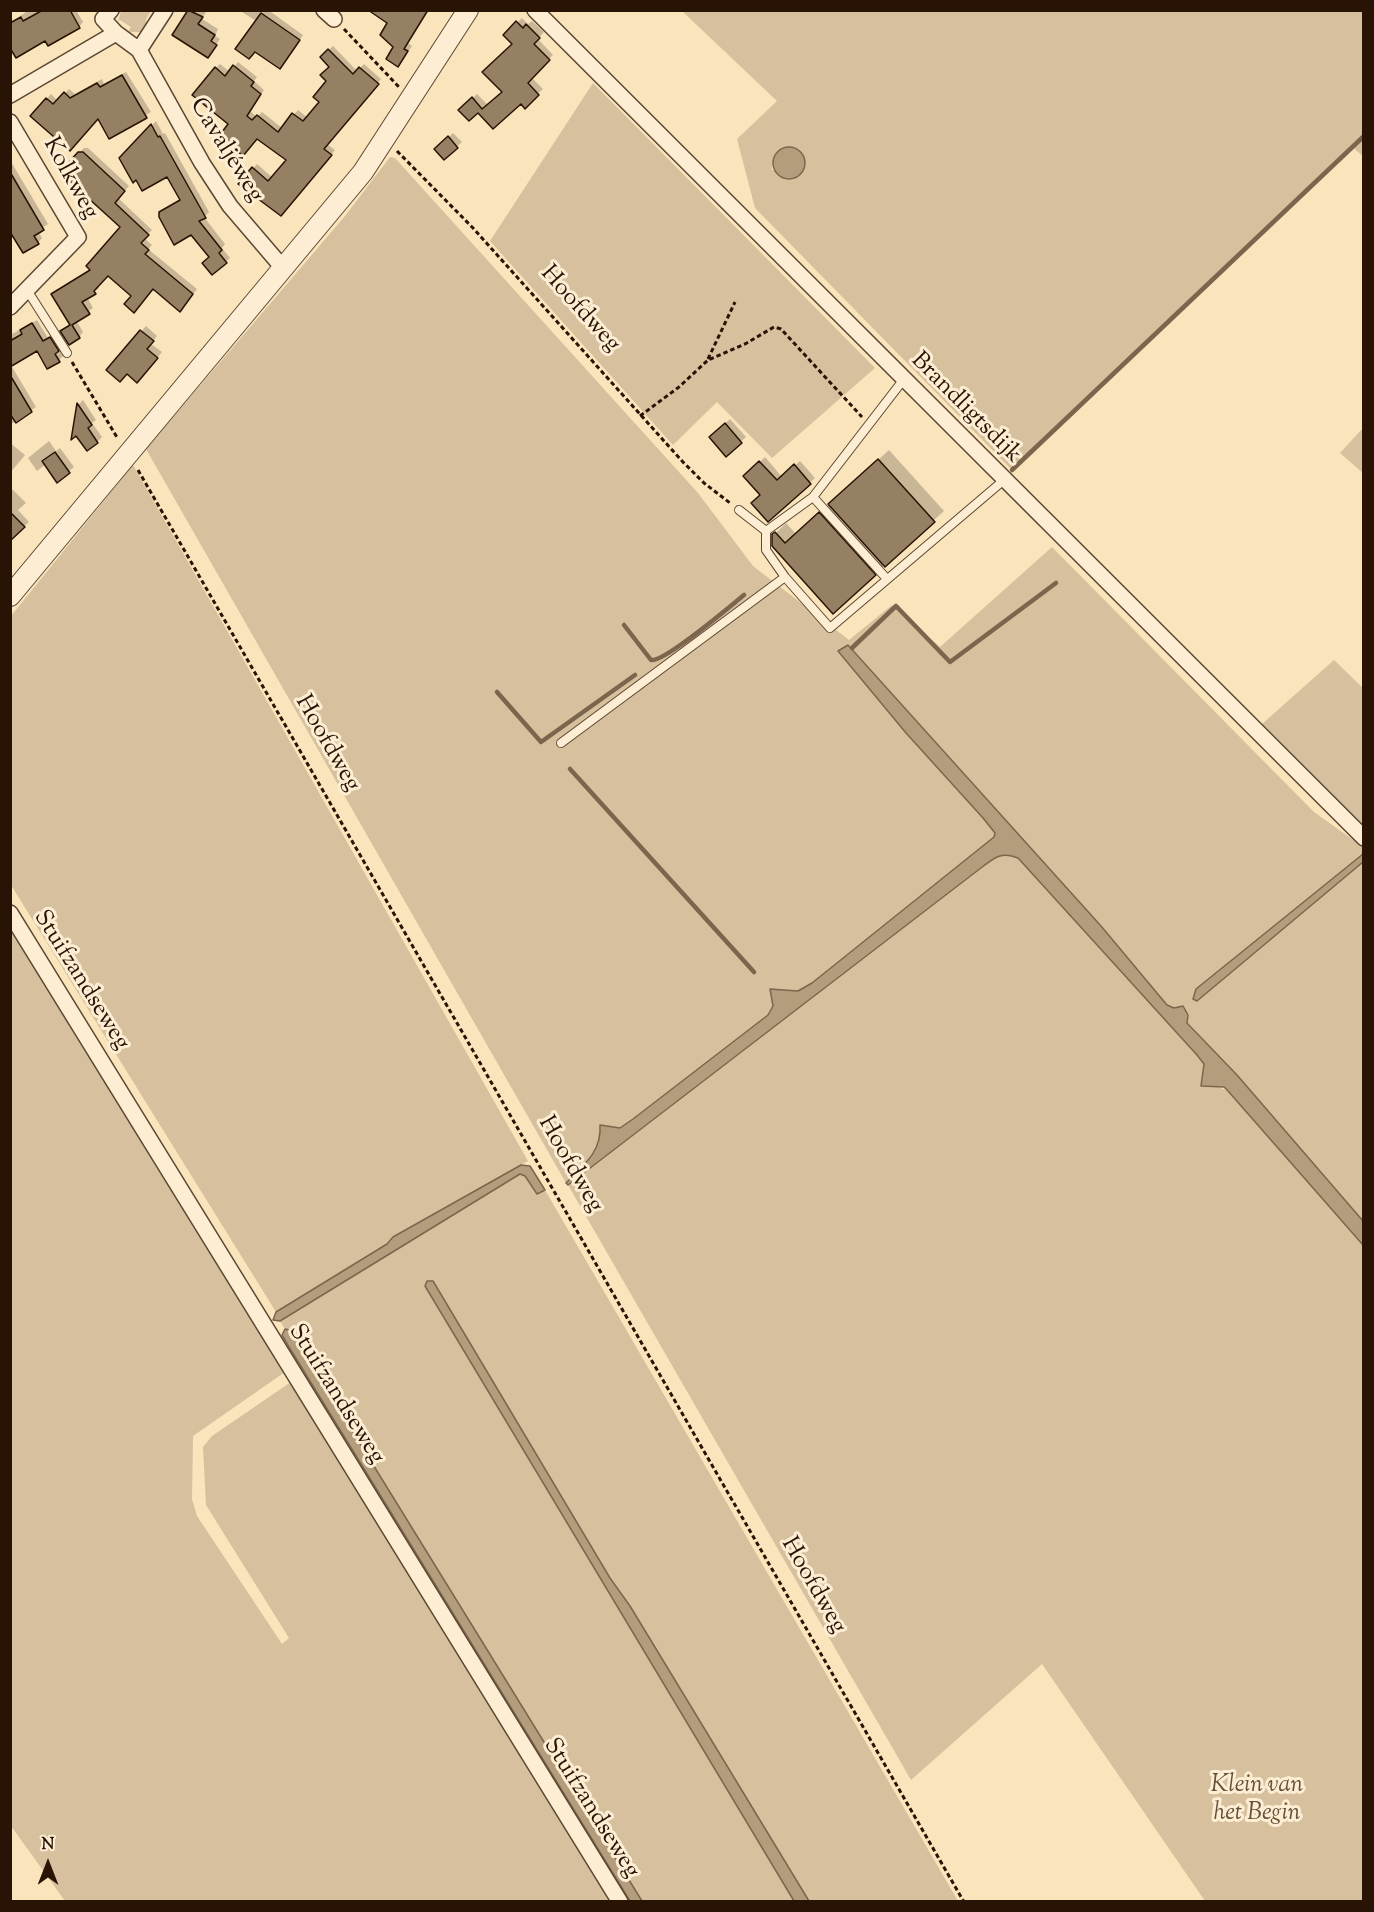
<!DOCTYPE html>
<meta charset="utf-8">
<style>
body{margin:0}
#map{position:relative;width:1374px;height:1912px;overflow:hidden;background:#fae4bc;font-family:"Sorts Mill Goudy",serif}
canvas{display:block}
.frame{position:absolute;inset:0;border:12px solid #281304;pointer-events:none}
.north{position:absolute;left:18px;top:1834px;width:60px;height:60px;-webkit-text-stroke:4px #fcedd3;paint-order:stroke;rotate:0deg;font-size:16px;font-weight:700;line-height:24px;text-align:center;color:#281304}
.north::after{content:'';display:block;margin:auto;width:21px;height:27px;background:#281304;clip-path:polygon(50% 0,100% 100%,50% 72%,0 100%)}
</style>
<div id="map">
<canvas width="1374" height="1912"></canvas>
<div class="frame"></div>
<div class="north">N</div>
</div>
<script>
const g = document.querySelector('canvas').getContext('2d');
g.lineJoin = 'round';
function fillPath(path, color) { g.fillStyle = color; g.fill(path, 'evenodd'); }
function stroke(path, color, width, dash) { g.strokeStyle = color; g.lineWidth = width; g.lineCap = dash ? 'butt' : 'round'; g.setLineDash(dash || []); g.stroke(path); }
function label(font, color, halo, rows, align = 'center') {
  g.font = font + ' "Sorts Mill Goudy",serif'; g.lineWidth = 6; g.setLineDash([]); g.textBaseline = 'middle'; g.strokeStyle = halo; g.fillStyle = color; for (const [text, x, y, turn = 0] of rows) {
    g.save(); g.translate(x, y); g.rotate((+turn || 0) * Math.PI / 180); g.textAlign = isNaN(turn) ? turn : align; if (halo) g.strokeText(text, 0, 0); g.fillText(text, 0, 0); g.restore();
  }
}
fillPath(new Path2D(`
 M121,11h30l-5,8 1,10 -6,3h-13l3,-5 -11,-7 -2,2z
 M682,11h681v145l-10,-8 -341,322 -257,-262 -18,-69 40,-38zM781,149l22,7 1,14h-32l1,-12z
 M593,83l282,285 -103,90 -55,-56 -44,43 -183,-204z
 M390,157l5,1 303,335 55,73 96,74 43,-35 48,42 112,-100 262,265 49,35v7l-170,145 4,2 166,-139v359l-126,-146 -63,-67 -7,-3 -66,-79 -106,-93 -1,4 -182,146 -14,8 -28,-2 3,17 -5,9 -135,104 -13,9h-10l-9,9 -14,25 -21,21 -420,-734 199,-233zM849,645l147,164 -13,9 -77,-85 -68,-82z
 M1363,428v45l-23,-20z
 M133,465l395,696 -135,76 -6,7 -111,68 -265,-427v-269z
 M1334,660l29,28v137l-101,-101z
 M1008,853l10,5 179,197 7,9 1,9 11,13 12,5 135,154v656h-158l-163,-237 -131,116 -343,-595 430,-330z
 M10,925l275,447 -92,64 -1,63 5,17 85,128 7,-6 -83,-133 -3,-58 9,-11 79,-54 320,519h-546l-54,-75z
 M521,1174l3,2 13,18 8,-4 413,711h-149l-179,-295 -20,-28 -177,-296 -8,4 369,615h-152l-352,-571 -5,-1 -5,-8z`), '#d6c09d');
const water = new Path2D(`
 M773 163a16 16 0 1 1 32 0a16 16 0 1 1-32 0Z
 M848,645l253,281 66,79 7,3 9,-2 5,9 -1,8 50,52 126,146v24l-135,-154 -4,-4 -23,-1 3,-22 -7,-9 -179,-197c-18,-8 -26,2 -41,13l-409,314 -2,-2c18,-18 36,-32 34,-58l20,3 13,-9 135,-104 5,-9 -3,-17 28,2 14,-8 182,-146 1,-4 -12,-15 -77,-85 -68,-82z
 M1363,854v8l-166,139 -4,-2 3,-10z
 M521,1165l9,1 15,24 -8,4 -12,-18 -5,-2 -240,147 -7,-1 3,-8 111,-68 6,-7z
 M427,1281h6l177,297 20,28 179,295h-15l-369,-615z
 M285,1329l5,1 352,571h-12l-341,-554 -7,-12z`);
fillPath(water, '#b39d7d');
stroke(water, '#7b664d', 1.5);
fillPath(new Path2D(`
 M29,10h47l7,12 -4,5 -69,25v-29z
 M189,10l17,2 -4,7 16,10 -3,7 5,3 -12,17 -34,-21z
 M268,10l35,25 -19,28 -28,-42 -14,-9z
 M372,10h57l-21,33 4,3 -10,15 -7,-14 -6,-24z
 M522,18l6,6 4,-3 12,11 -6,7 15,16 -22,22 12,12 -18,17 -4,-4 -43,9 -18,-1 17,-16 11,11 16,-13 10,-49 -9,-8z
 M333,46l24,25 7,-7 17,15 -54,65 8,6 -50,60 -45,-27 17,-19 16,14 15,-18 -31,-23 -27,-13 -14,-56 4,-4 10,8 8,-10 19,15 -3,4 10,9 -14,21 7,6 5,-5 20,16 16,-18 10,8 13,-16 10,-35 -9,-10z
 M126,72l25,40 -41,25 -11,-20 -67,-1 19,-22 7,7 11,-12 6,5 27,-15 2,5z
 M156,121l7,13 2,-1 44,79 -5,5 21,27 -3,4 8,10 -4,4 -15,-5 -19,-24 -17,10 -17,-29 23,-15 -14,-24 -46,-17z
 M453,133l9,9 -18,16 -8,-9z
 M84,148h4l41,38 -11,12 34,32 -8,8 8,7 -4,4 49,40 -12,17 -31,-19 -21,9 -24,-22 -12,11 2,3 -12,9 6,11 -17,12 7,12 -4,5 -17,-6 9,-7 -18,-30 38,-25 31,-42 -52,-64z
 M10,160l38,64 -10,7 4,7 -4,5 -24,-7 -4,2z
 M37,320l11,18 7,-4 7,12 -3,3 4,7 -4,4 -22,-11 -26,16 25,42 -26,18v-90z
 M146,326l11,10 -6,8 11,8 -20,24 -34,-6z
 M83,400l13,20 -4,3 10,14 -5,5 -20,-8 -4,2 6,-32z
 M730,419l16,18 -20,18 -11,-22z
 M49,441l7,10 4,-3 14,19 -16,13 -12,-16 -9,7 -9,-13z
 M10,443l15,12 -15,18z
 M889,450l55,61 -111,101 -59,-77 12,-12 10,11z
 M765,457l17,20 18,-16 15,17 -47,42 -6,-25 -17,-19z
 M10,487l16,16 -8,7 11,12 -18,16z`), '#0003');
stroke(new Path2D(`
 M1012,470l352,-334
 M624,625l27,35c14,2 78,-53 93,-65
 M852,648l44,-42 54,56 106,-79
 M497,692l44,50 94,-67
 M570,769l184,203`), '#7b664d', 4.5);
const building = new Path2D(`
 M43,10h27l10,18 -32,18 -3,-5 -29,17 -6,-10v-25l11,-6 2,4z
 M188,10l15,7 -5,7 17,11 -4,6 6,4 -9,13 -36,-23z
 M368,10h60l-24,39 4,2 -10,16 -12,-8 7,-12 -13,-12 7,-12z
 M261,13l39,27 -20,29 -25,-17 -6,7 -14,-10z
 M516,21l7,7 3,-4 14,14 -6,6 16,16 -22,23 11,12 -14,14 -4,-5 -28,25 -15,-16 -9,8 -11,-11 14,-13 10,12 20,-17 -20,-20 30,-28 -9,-9z
 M328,49l25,25 6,-7 20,17 -55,65 8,6 -51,61 -43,-32 14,-17 16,14 18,-21 -29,-21 -14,17 -24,-20 9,-12 -36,-29 23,-28 10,9 8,-11 21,17 -3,4 10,8 -14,22 5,4 5,-5 21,17 14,-19 11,8 16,-19 -6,-5 13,-16 -6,-6 9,-8 -9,-10z
 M122,75l25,43 -38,21 -11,-20 -28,32 -40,-35 16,-18 7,6 11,-12 6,6 27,-15 3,4z
 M151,124l7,13 2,-1 46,82 -7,3 23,29 -3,3 8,10 -15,12 -10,-12 7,-6 -18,-22 -17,10 -15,-28v-5l21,-12 -13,-23 -25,14 -6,-11 -3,3 -14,-25z
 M448,136l10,12 -14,12 -10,-11z
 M78,152h5l42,39 -10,12 34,32 -8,8 8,7 -4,4 48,40 -13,18 -27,-23 -19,24 -10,-9 7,-8 -23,-20 -14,15 2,3 -14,8 8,12 -18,11 8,13 -11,7 -9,-14 10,-6 -19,-31 39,-24 -4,-4 34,-39 -55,-50 9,-9 -6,-5z
 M10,172l34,58 -10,6 5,8 -16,9 -13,-21z
 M32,323l11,18 7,-4 9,14 -4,3 5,8 -13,7 -10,-18 -27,16v-26l12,-7 -2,-4z
 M140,330l14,11 -7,8 11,9 -21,25 -10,-9 -7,8 -14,-12z
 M10,375l22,37 -16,11 -6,-9z
 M77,403l15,22 -4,3 10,15 -11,8 -11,-15 -5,4z
 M725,423l17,20 -16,14 -17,-20z
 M55,452l15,21 -13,10 -15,-22z
 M878,459l57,63 -50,45 -57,-63z
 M759,461l18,19 17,-16 17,20 -43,38 -17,-19 9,-8 -17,-19z
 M10,512l15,15 -15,14z
 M819,512l57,63 -43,39 -61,-68v-12l3,-2 10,11z`);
fillPath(building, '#958064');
stroke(building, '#281304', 1.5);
const service = new Path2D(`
 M27,290l40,63
 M813,497l91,-118
 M739,510l27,21 47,-34 74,82
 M766,531v19l19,27
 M561,743l224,-166 45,51 174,-148`);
const minor = new Path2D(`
 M111,10l-8,9 13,14 23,17 63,113 28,43 53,62
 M324,10l10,9
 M535,10l829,828
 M139,50l26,-40
 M10,95l106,-62
 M10,122l68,115 -68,70
 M10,913l610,989`);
const tertiary = new Path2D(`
 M10,596l353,-424 105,-162`);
stroke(service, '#5c4732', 10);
stroke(minor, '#5c4732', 18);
stroke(tertiary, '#5c4732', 22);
stroke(new Path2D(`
 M344,29l55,58
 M397,151l76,77 209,233 22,22 26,20
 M708,359l27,-57
 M72,362l46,77
 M640,416l39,-29 29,-27 37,-16 29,-17 7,2 81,88
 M138,470l826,1432`), '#281304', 3, [4.5, 3]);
stroke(service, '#fcedd3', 8);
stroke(minor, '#fcedd3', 15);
stroke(tertiary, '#fcedd3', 20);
label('24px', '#281304', '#fcedd3', [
 ["Cavaljéweg",225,151,58],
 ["Kolkweg",69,179,61],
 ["Hoofdweg",579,310,48],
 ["Brandligtsdijk",965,409,45],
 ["Hoofdweg",326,744,60],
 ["Stuifzandseweg",80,981,58],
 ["Hoofdweg",569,1165,60],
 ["Stuifzandseweg",335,1395,58],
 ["Hoofdweg",812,1586,60],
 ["Stuifzandseweg",590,1809,58]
]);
label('italic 24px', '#65503a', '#fcedd3', [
 ["Klein van",1257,1787],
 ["het Begin",1257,1815]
]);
</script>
